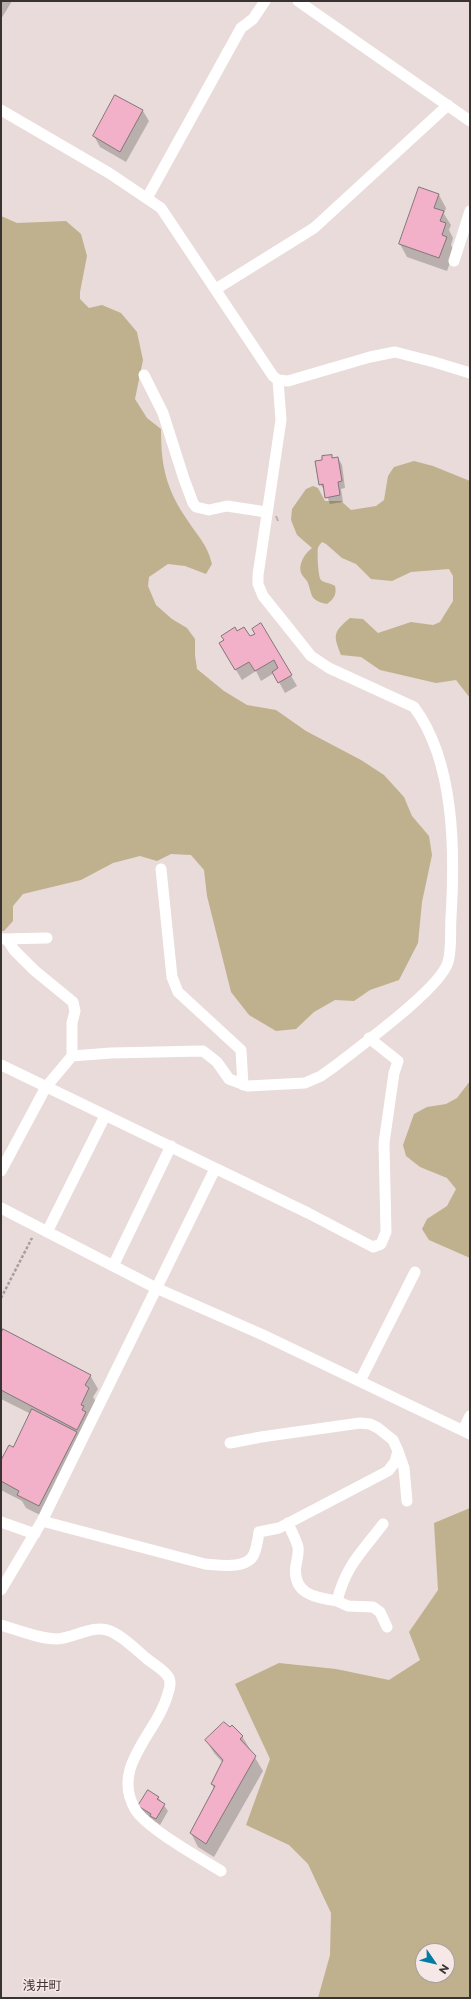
<!DOCTYPE html>
<meta charset="utf-8">
<style>
body{margin:0}
#map{position:relative;width:471px;height:1999px;overflow:hidden;background:#e8dbd9;font-family:Montserrat,sans-serif}
canvas{display:block}
.frame{position:absolute;inset:0;border:2px solid #383332;pointer-events:none}
.north{position:absolute;left:415px;top:1943px;width:40px;height:40px;box-sizing:border-box;background:#f5e8e6;border:1px solid #a9a09e;border-radius:50%;rotate:124deg;font-size:11px;font-weight:700;line-height:16px;text-align:center;color:#383332}
.north::after{content:'';display:block;margin:auto;width:14px;height:18px;background:#037ca4;clip-path:polygon(50% 0,100% 100%,50% 72%,0 100%)}
</style>
<div id="map">
<canvas width="471" height="1999"></canvas>
<div class="frame"></div>
<div class="north">N</div>
</div>
<script>
const g = document.querySelector('canvas').getContext('2d');
g.lineJoin = 'round';
function fillPath(path, color) { g.fillStyle = color; g.fill(path, 'evenodd'); }
function stroke(path, color, width, dash) { g.strokeStyle = color; g.lineWidth = width; g.lineCap = dash ? 'butt' : 'round'; g.setLineDash(dash || []); g.stroke(path); }
function label(font, color, halo, rows, align = 'center') {
  g.font = font + ' Montserrat,"Noto Sans JP",sans-serif'; g.lineWidth = 3; g.setLineDash([]); g.textBaseline = 'middle'; g.strokeStyle = halo; g.fillStyle = color; for (const [text, x, y, turn = 0] of rows) {
    g.save(); g.translate(x, y); g.rotate((+turn || 0) * Math.PI / 180); g.textAlign = isNaN(turn) ? turn : align; if (halo) g.strokeText(text, 0, 0); g.fillText(text, 0, 0); g.restore();
  }
}
fillPath(new Path2D(`
 M1,216l16,7 49,-2 15,13 6,22 -7,36v7l9,9 13,-3 19,8 16,19 6,28 -8,39 12,19 14,11c0,38 5,60 27,92 11,17 19,23 24,43l-6,10 -21,-8 -17,-2 -19,13 -1,9 8,19 16,14 15,9 8,11v16l2,14 27,22 23,14 29,5 30,21 55,29 23,15 20,22 8,19 17,20 3,19 -10,47 -4,41 -19,37 -29,10 -16,11 -19,-1 -21,12 -18,17 -20,2 -27,-16 -18,-23 -24,-96 -3,-26 -13,-15 -20,-1 -14,7 -17,-5 -27,7 -32,17 -58,14 -10,12v15l-9,10h-3z
 M414,461l19,5 37,15v217l-14,-18 -20,3 -56,-13 -19,-13 -20,-2c-8,-20 -8,-23 9,-37l13,1 15,14 33,-11 22,3 7,-3 13,-21v-25l-4,-7 -38,3 -19,9 -21,-2 -15,-15 -14,-6 -16,-14 -4,-2c-1,1 -4,5 -4,6 -1,3 0,29 3,32 3,3 10,3 14,6 2,8 -1,13 -8,18 -19,-4 -14,-10 -20,-23 -2,-3 -5,-5 -6,-8 -3,-9 4,-20 11,-25l-15,-13 -6,-15 1,-11 14,-20 7,-3 5,2 7,13h16l10,9 25,-4 8,-6 4,-24 6,-9z
 M470,1081v177l-41,-18 -7,-11 5,-10 20,-13 9,-17 -9,-11 -27,-11 -14,-11 -3,-11 11,-31 13,-7 19,-3 11,-6z
 M470,1508v490h-152l12,-43 1,-42 -23,-49 -19,-19 -43,-20 24,-66 -35,-75 44,-21 57,6 53,11 31,-20 -11,-28 29,-42 -4,-67zM423,1951h24v24h-24z`), '#bfb18d');
fillPath(new Path2D(`
 M1,1h11l-11,18z
 M143,111l6,10 -23,41 -26,-15 -6,-11z
 M439,195l7,13 -2,6 7,11 -2,5 4,8 -2,7 3,6 -7,20 -40,-14 -7,-13z
 M331,456l2,3 5,-1 4,7 3,23 -4,1 2,13 -13,2 -5,-13 -5,-7 3,-23z
 M275,516h2l2,5h-2z
 M261,624l36,62 -12,7 -11,-20 -13,8 -5,-10 -14,9 -22,-37 16,-10 14,5 6,-4z
 M1,1336l89,39 8,14 -5,8 3,5 -50,116 -20,-10 -4,-7 -21,-11v-28l12,-14 18,-34 -30,-15z
 M242,1736l21,35 -49,86 -16,-10 -7,-14 23,-44 -2,-5 11,-21 -9,-10 -8,-13z
 M158,1797l10,14 -8,14 -16,-12 -4,-7z`), '#0003');
const building = new Path2D(`
 M115,95l28,15 -23,42 -27,-16z
 M419,187l20,7 -5,14 10,3 -4,10 6,2 -4,12 5,2 -8,21 -40,-14z
 M332,455v3l6,-1 4,24 -4,1 2,13 -15,3 -2,-14 -4,1 -4,-24 7,-1v-4z
 M261,623l31,52 -14,8 -6,-11 6,-4 -4,-8 -19,11 -6,-9 -14,8 -16,-27 5,-3 -3,-4 14,-9 2,4 7,-4 6,9 5,-2 -3,-5z
 M3,1329l88,46 -6,10 4,3 -8,17 3,1 -2,4 4,2 -9,18 -76,-40v-56z
 M32,1409l45,23 -38,74 -22,-11 2,-4 -18,-10v-21l8,-15 4,2z
 M224,1722l6,5 2,-2 11,11 -3,3 16,17 -50,88 -16,-11 25,-47 -4,-2 12,-24 -18,-20z
 M148,1790l11,7 -2,2 8,5 -9,15 -6,-3 1,-2 -13,-8z`);
fillPath(building, '#f3b0c9');
stroke(building, '#81767a', 1);
stroke(new Path2D(`
 M1,1298l31,-60`), '#a89e9c', 2.5, [3, 2]);
stroke(new Path2D(`
 M298,1l172,120
 M1,110l108,63 52,35 112,168 5,4 10,1 82,-24 25,-5 39,10 36,11
 M147,198l94,-170 12,-9 12,-18
 M454,261l16,-50
 M216,289l98,-61 134,-123
 M144,375l19,38 21,66 9,24 3,4 13,3 18,-4 39,6
 M161,869l11,108 6,15 63,58 2,35
 M2,939l45,-1
 M7,939l7,11 20,20 39,32 2,9 -3,12v33
 M1,1065l307,148 65,34 8,-3 5,-12 -2,-89 10,-70 4,-12 -29,-23
 M1,1171l45,-84 26,-31 39,-3 92,-2 14,11 12,17 19,7 57,-3 16,-7 14,-10c25,-20 105,-77 113,-104 4,-13 2,-31 3,-45 4,-65 4,-155 -37,-210l-85,-39 -18,-12 -48,-60 -5,-12v-9l23,-155 -3,-40
 M1,1208l155,80 107,47 207,99
 M47,1232l58,-116
 M113,1266l58,-120
 M360,1381l55,-109
 M463,1430l7,-14
 M398,1451l6,17 3,33
 M42,1521l163,43c14,1 42,6 49,-10 3,-7 4,-15 5,-22l20,-4 109,-57 7,-9 3,-11 -5,-11 -15,-12 -8,-4 -10,-1 -99,14 -31,6
 M1,1522l34,12
 M288,1523c3,8 8,16 10,24 1,5 -1,13 -2,18 -4,29 18,32 41,36 9,-36 25,-49 46,-77
 M1,1590l41,-69 173,-352
 M337,1601l11,5 25,1 7,5 7,15
 M1,1625c17,5 38,14 56,14 18,-1 35,-15 53,-8 13,5 25,18 36,27 7,6 19,12 23,20 2,5 1,10 -1,15 -10,40 -58,73 -33,116 11,19 65,49 86,62`), '#fff', 11);
label('13px', '#423736', '#f5e8e6', [
 ["浅井町",42,1986]
]);
</script>
